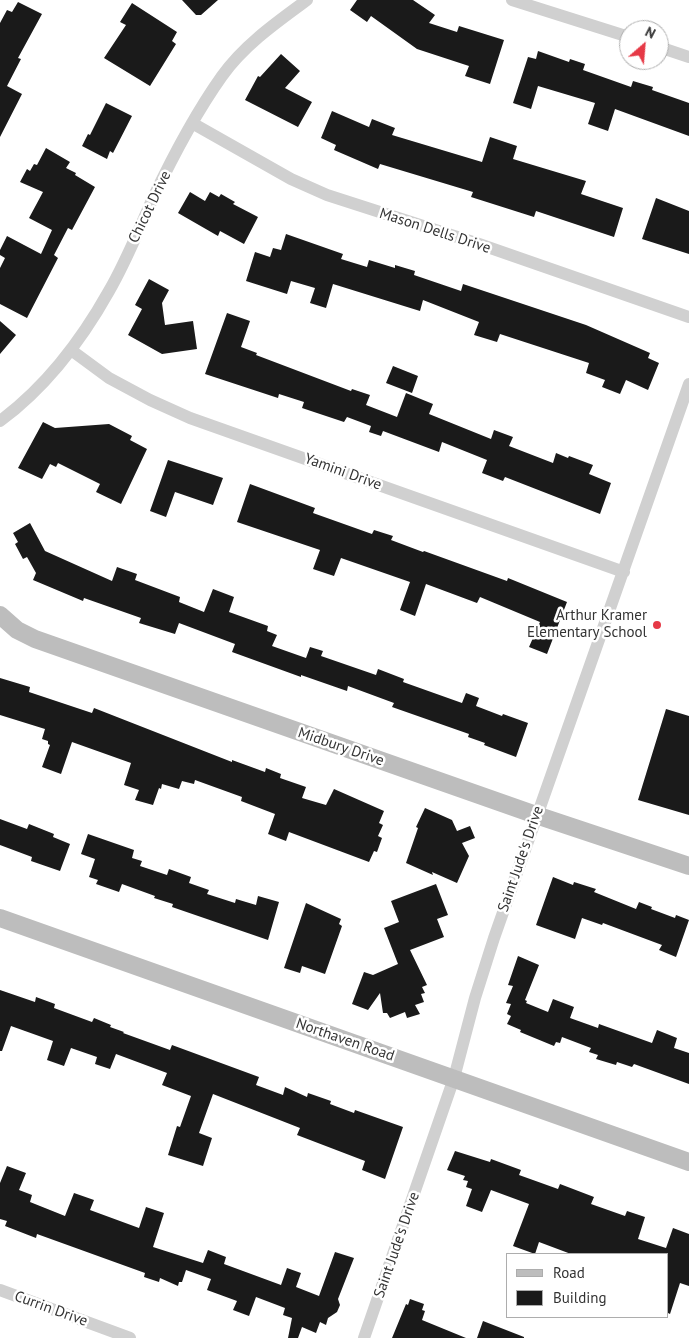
<!DOCTYPE html>
<style>
body{margin:0}
#map{position:relative;width:689px;height:1338px;overflow:hidden;background:#fff;font-family:"PT Sans",sans-serif}
canvas{display:block}
.legend{position:absolute;left:506px;top:1253px;width:162px;height:65px;box-sizing:border-box;background:#fff;border:1px solid #adadad;margin:0;padding:6px 9px;list-style:none;font-size:15px;color:#333}
.legend li{display:flex;align-items:center;gap:10px;height:25px}
.legend b{width:25px;border:1px solid #adadad}
.north{position:absolute;left:619px;top:20px;width:50px;height:50px;box-sizing:border-box;background:#fff;border:1px solid #adadad;border-radius:50%;rotate:27deg;font-size:14px;font-weight:700;line-height:20px;text-align:center;color:#333}
.north::after{content:'';display:block;margin:auto;width:18px;height:22px;background:#e63946;clip-path:polygon(50% 0,100% 100%,50% 72%,0 100%)}
</style>
<div id="map">
<canvas width="689" height="1338"></canvas>
<ul class="legend">
<li><b style="height:6px;background:#bdbdbd"></b>Road</li>
<li><b style="height:14px;background:#1a1a1a"></b>Building</li>
</ul>
<div class="north">N</div>
</div>
<script>
const g = document.querySelector('canvas').getContext('2d');
g.lineJoin = 'round';
function fillPath(path, color) { g.fillStyle = color; g.fill(path, 'evenodd'); }
function stroke(path, color, width, dash) { g.strokeStyle = color; g.lineWidth = width; g.lineCap = dash ? 'butt' : 'round'; g.setLineDash(dash || []); g.stroke(path); }
function label(font, color, halo, rows, align = 'center') {
  g.font = font + ' "PT Sans",sans-serif'; g.lineWidth = 5; g.setLineDash([]); g.textBaseline = 'middle'; g.strokeStyle = halo; g.fillStyle = color; for (const [text, x, y, turn = 0] of rows) {
    g.save(); g.translate(x, y); g.rotate((+turn || 0) * Math.PI / 180); g.textAlign = isNaN(turn) ? turn : align; if (halo) g.strokeText(text, 0, 0); g.fillText(text, 0, 0); g.restore();
  }
}
fillPath(new Path2D(`
 M182,0h36l-17,15h-5z
 M357,0h56l22,15 -6,8 28,9 2,-6 45,14 -14,44 -25,-8 4,-10 -52,-17 -46,-33 -4,6 -17,-12z
 M18,2l24,12 -24,44 3,1 -14,27 15,8 -22,43v-114l7,-13 5,2z
 M132,3l45,29 -5,9 4,3 -26,42 -46,-28 22,-33 -6,-3z
 M538,51l31,11 1,-3 15,5 -2,6 48,17 2,-6 20,6 -1,3 37,13v33l-74,-27 -7,22 -20,-7 7,-21 -57,-17 -7,23 -18,-6 15,-46 8,2z
 M281,54l19,17 -15,17 27,14 -14,25 -53,-27 13,-24 2,1z
 M106,103l26,13 -19,37 -3,-2 -3,8 -25,-13 6,-12 2,1z
 M332,111l37,16 3,-8 23,9 -3,7 90,27 8,-25 27,9 -4,13 73,22 -5,13 42,14 -9,29 -78,-26 -2,6 -63,-20 2,-5 -93,-28 -2,5 -44,-19 2,-5 -15,-7z
 M46,148l24,14 -4,6 10,5 -1,2 20,12 -23,43 -4,-2 -14,27 4,3 -31,60 -27,-14v-36l5,-10 -5,-3v-5l7,-14 34,18 11,-24 -23,-12 14,-26 -23,-10 7,-13 3,2 4,-7 3,1z
 M190,192l15,9 5,-9 9,5 2,-3 14,8 -2,2 25,13 -14,27 -24,-13 -2,5 -40,-23z
 M656,198l33,13v43l-47,-15z
 M286,234l57,20 -2,5 26,8 2,-7 26,8v-3l20,6 -1,4 47,16 2,-7 123,41 64,28 -2,5 11,5 -11,27 -22,-10 -6,14 -18,-7 3,-7 -19,-7 3,-10 -89,-29 -3,8 -23,-7 5,-13 -56,-22 -3,11 -87,-27 -7,24 -16,-5 5,-15 -24,-7 -4,13 -41,-13 9,-29 15,5 3,-9 8,2z
 M149,279l20,11 -7,13 3,22 28,-4 4,28 -35,5 -34,-19 14,-26 -7,-4z
 M227,313l23,8 -9,26 16,6 -1,2 95,36 1,-2 18,6 -4,10 31,12 9,-24 27,11 -4,10 62,25 3,-9 19,7 -4,9 44,17 3,-10 12,5 1,-2 24,9 -4,9 22,9 -11,31 -95,-37 -2,4 -21,-8 5,-13 -45,-18 -3,10 -56,-21 -2,5 -12,-4 2,-6 -24,-9 -3,5 -42,-14 2,-6 -25,-8 -1,4 -73,-24z
 M0,321l16,14 -16,19z
 M393,366l25,10 -6,17 -26,-10z
 M43,422l12,6 54,-4 23,12 -2,4 17,9 -26,55 -25,-12 4,-8 -42,-21 -2,4 -6,-3 -8,15 -24,-11z
 M168,460l55,18 -10,27 -38,-13 -9,25 -16,-6z
 M250,484l65,24 -2,5 59,21 2,-4 19,6 -2,4 32,12 1,-1 83,30 1,-3 59,24 -20,52 -18,-7 11,-25 -60,-25 -3,6 -51,-19 -11,32 -15,-6 10,-28 -69,-24 -7,18 -21,-7 7,-19 -83,-28z
 M30,523l15,28 67,30 5,-14 20,7 -2,6 45,17 -1,5 25,10 9,-23 21,8 -5,15 39,14 -1,5 10,4 -5,11 34,12 4,-11 13,4 -2,5 55,19 2,-6 26,10 -1,3 59,21 4,-10 13,5 -3,8 26,10 1,-2 25,9 -12,34 -32,-12 1,-2 -17,-6 1,-3 -77,-27 2,-4 -46,-17 -1,5 -46,-16v2l-69,-25 3,-8 -56,-21 -4,11 -36,-11 2,-5 -57,-20 -1,3 -50,-21 3,-7 -9,-16 -4,2 -8,-15 3,-2 -5,-9z
 M0,678l30,9 -1,5 63,21 2,-5 138,54v-2l33,12 1,-4 15,6 -1,4 26,9 -4,11 24,7 8,-16 50,22 -5,12 4,2 -5,11 4,2 -5,14 -3,-1 -5,11 -80,-30 -3,9 -18,-7 7,-20 -34,-13 1,-4 -47,-17 -1,4 -12,-3 -3,8 -17,-5 -1,5 -2,-1 -6,17 -18,-5 4,-10 -15,-5 7,-22 -59,-21 -11,32 -19,-7 8,-22 -2,-1v-3l-6,-2 3,-10 -45,-14z
 M666,709l23,7v99l-51,-15z
 M425,808l27,12 5,11 13,-5 5,12 -13,5 7,13 -12,27 -25,-11 1,3 -27,-12 12,-35 -2,-1z
 M0,819l27,10 2,-5 25,10 -1,3 17,7 -10,27 -29,-10 1,-4 -32,-12z
 M88,834l46,16 -2,8 10,3 -2,5 27,9 2,-6 22,8 -2,6 20,7 -2,4 28,9 1,-4 20,6 2,-9 21,6 -11,38 -96,-33 1,-3 -19,-6 1,-2 -33,-12 -3,8 -23,-8 2,-4 -9,-3 6,-18 -14,-5z
 M553,877l20,8 1,-3 22,7 -2,3 42,17 3,-7 13,5 -1,2 24,9 1,-3 13,5 -13,37 -17,-7 3,-5 -59,-22 -1,2 -20,-7 -7,21 -39,-14z
 M436,884l12,31 -11,4 7,18 -34,13 17,35 -5,2 3,6 -4,1 3,8 -9,3 5,9 -13,4 -2,-6 -15,6 -3,-5h-4l-3,-20 -12,17 -16,-6 12,-32 9,3 25,-11 -14,-36 15,-6 -8,-21z
 M306,903l35,16 -2,5 3,2 -17,48 -23,-8 -2,7 -16,-5z
 M518,956l21,9 -14,35 2,1 -1,2 22,9 5,-13 21,8 -4,11 28,10 1,-4 53,19 5,-13 20,8 -3,10 15,5v31l-55,-20 -2,3 -15,-5 -1,3 -20,-6 2,-4 -9,-3 2,-4 -29,-11 -2,6 -4,-1 -2,4 -34,-14 1,-2 -14,-6 4,-8 -4,-2 4,-10 -5,-1 7,-17 -5,-1z
 M0,990l35,12 1,-5 19,7 -1,4 38,14 2,-4 17,7 -1,2 14,5 -1,1 47,17 2,-5 87,32 -3,8 27,10 2,-8 22,10 1,-4 23,8 -1,3 24,9 1,-3 48,17 -18,52 -23,-9 3,-9 -68,-26 3,-7 -87,-34 -14,39 13,5 -9,28 -35,-11 9,-29 3,1 11,-31 -29,-11 5,-12 -51,-19 -6,15 -15,-5 2,-7 -26,-9 -7,18 -17,-6 6,-19 -42,-15 -9,25h-2z
 M455,1151l35,11 1,-3 30,11 -2,5 39,14 2,-5 34,13 -3,7 34,12 2,-5 18,6 -7,22 28,9 7,-20 16,6v52l-9,-3 -10,31 -2,-1v-59h-97l-32,-12 -4,12 -22,-8 16,-42 -38,-14 -9,22 -16,-6 6,-17 -6,-2 2,-6 -5,-1 2,-4 -18,-6z
 M7,1166l19,7 -7,17 13,5 -2,7 35,14 9,-23 20,7 -4,10 49,18 7,-21 18,6 -11,34 50,16 5,-13 18,7 -2,7 57,21 6,-17 14,5 -5,14 23,9 16,-44 19,6 -16,41 2,6 -3,7 -9,6 -2,7 -6,-3 -4,11 -14,-6 -4,11h-10l4,-20 -9,-3 2,-7 -29,-11 -7,19 -16,-6 4,-9 -30,-11 4,-11 -25,-9 -4,12h-3l-1,4 -18,-8 -1,4 -15,-5 1,-4 -108,-39 -1,4 -31,-12 2,-5 -7,-2v-36z
 M410,1299l14,5 -2,6 3,1 -3,9 44,18h-74l14,-34 2,1z
 M483,1321l41,16v1h-47z`), '#1a1a1a');
stroke(new Path2D(`
 M512,0l117,37
 M659,47l30,10
 M192,123l99,56 36,16 152,49 210,73
 M71,350l38,28 41,22 40,18 434,154
 M0,421c46,-34 81,-80 109,-130 17,-29 30,-62 44,-93 20,-42 42,-84 69,-122 22,-31 55,-54 85,-76
 M0,1290l130,48
 M364,1338l90,-260 21,-80 19,-60 195,-554`), '#d0d0d0', 12);
stroke(new Path2D(`
 M0,615l17,15 18,9 501,176 153,51
 M0,918l689,244`), '#bdbdbd', 18);
for (const [x, y, r, color] of [
 [657,625,5,"#e63946"]
]) { const dot = new Path2D(); dot.arc(x, y, r, 0, 2 * Math.PI); g.fillStyle = color; g.fill(dot); stroke(dot, '#fff', 2); }
label('15px', '#333', '#fff', [
 ["Chicot Drive",150,207,-64],
 ["Mason Dells Drive",435,231,18],
 ["Yamini Drive",343,472,20],
 ["Midbury Drive",341,747,19],
 ["Saint Jude's Drive",521,859,-71],
 ["Northaven Road",345,1040,19],
 ["Saint Jude's Drive",397,1245,-71],
 ["Currin Drive",51,1309,20]
]);
label('15px', '#333', '#fff', [
 ["Arthur Kramer",647,616],
 ["Elementary School",647,633]
], 'right');
</script>
